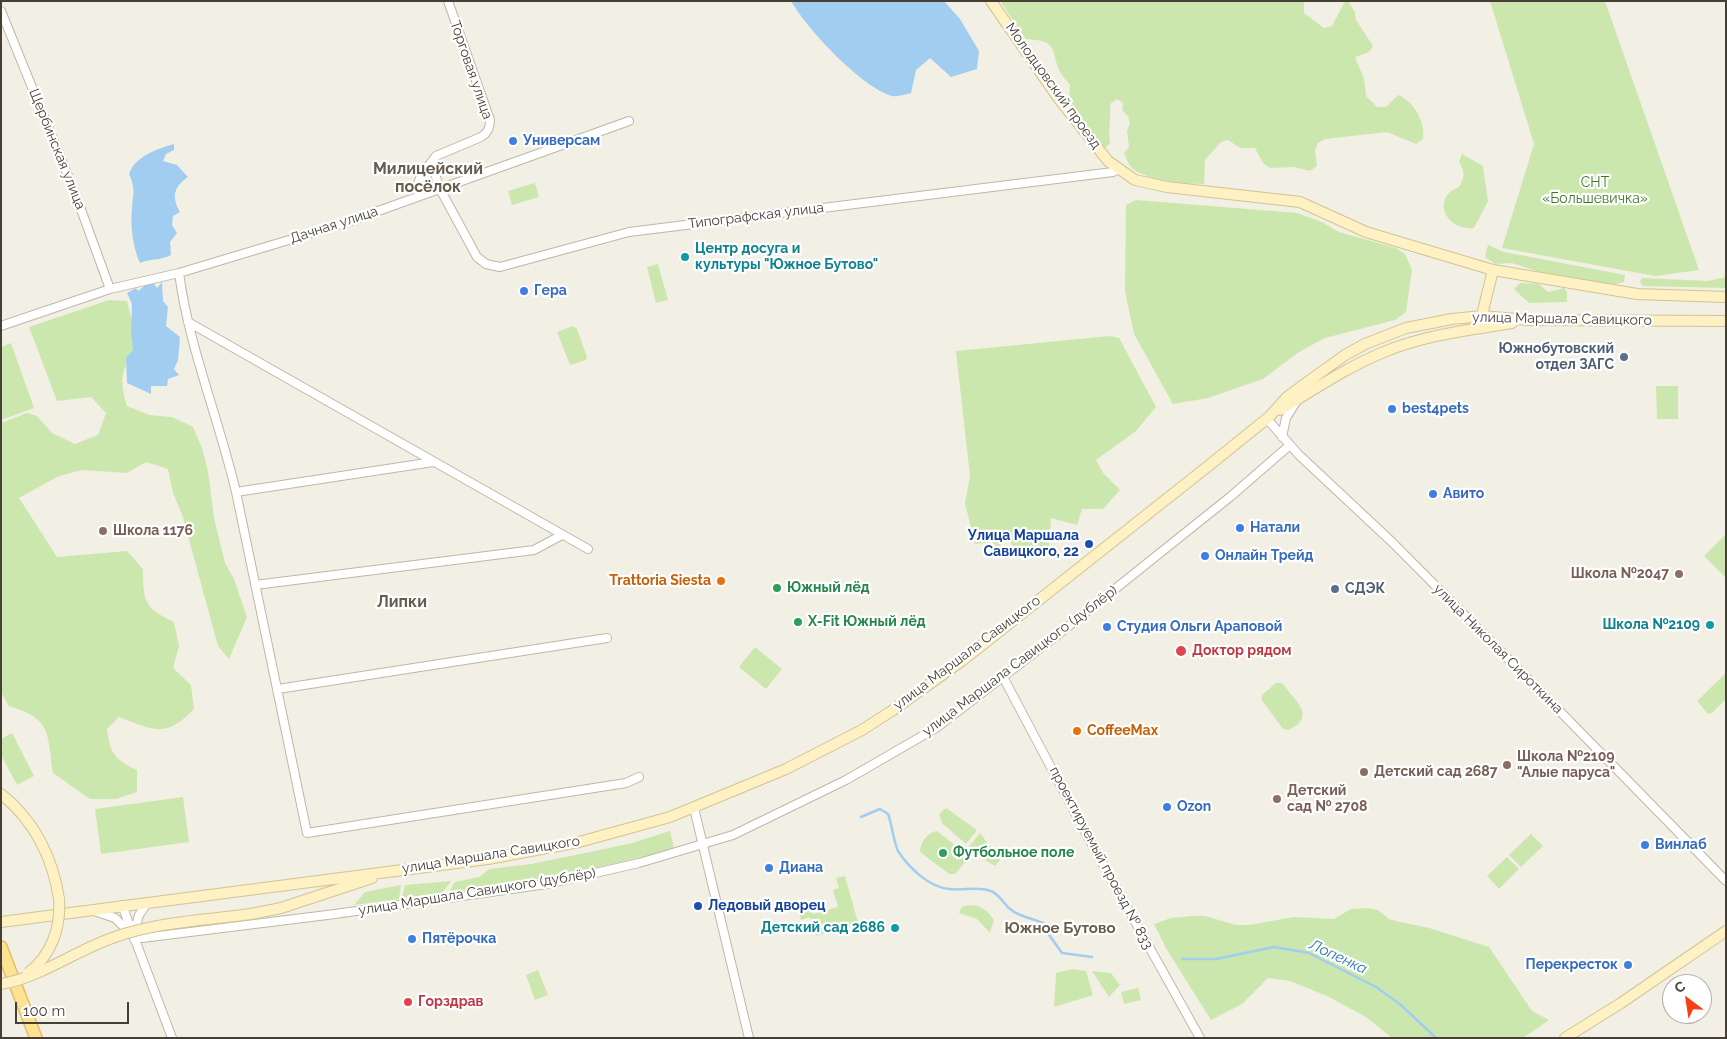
<!DOCTYPE html>
<meta charset="utf-8">
<style>
body{margin:0}
#map{position:relative;width:1727px;height:1039px;overflow:hidden;background:#f2efe5;font-family:Raleway,sans-serif}
canvas{display:block}
.frame{position:absolute;inset:0;border:2px solid #453f35;pointer-events:none}
.north{position:absolute;left:1662px;top:974px;width:50px;height:50px;box-sizing:border-box;background:#fff;border:1px solid #b5b2ae;border-radius:50%;rotate:329deg;font-size:14px;font-weight:700;line-height:20px;text-align:center;color:#453f35}
.north::after{content:'';display:block;margin:auto;width:18px;height:22px;background:#f93d15;clip-path:polygon(50% 0,100% 100%,50% 72%,0 100%)}
.scale{position:absolute;left:15px;top:1002px;width:114px;height:22px;box-sizing:border-box;border:2px solid #453f35;border-top:0;padding-left:6px;font-size:15px;line-height:18px;white-space:nowrap;color:#453f35;-webkit-text-stroke:4px #fff;paint-order:stroke}
</style>
<div id="map">
<canvas width="1727" height="1039"></canvas>
<div class="frame"></div>
<div class="north">С</div>
<div class="scale">100 m</div>
</div>
<script>
const g = document.querySelector('canvas').getContext('2d');
g.lineJoin = 'round';
function fillPath(path, color) { g.fillStyle = color; g.fill(path, 'evenodd'); }
function stroke(path, color, width, dash) { g.strokeStyle = color; g.lineWidth = width; g.lineCap = dash ? 'butt' : 'round'; g.setLineDash(dash || []); g.stroke(path); }
function label(font, color, halo, rows, align = 'center') {
  g.font = font + ' Raleway,sans-serif'; g.lineWidth = 4.5; g.setLineDash([]); g.textBaseline = 'middle'; g.strokeStyle = halo; g.fillStyle = color; for (const [text, x, y, turn = 0] of rows) {
    g.save(); g.translate(x, y); g.rotate((+turn || 0) * Math.PI / 180); g.textAlign = isNaN(turn) ? turn : align; if (halo) g.strokeText(text, 0, 0); g.fillText(text, 0, 0); g.restore();
  }
}
fillPath(new Path2D(`
 M1000,1h304v12l20,15 8,-2 13,-25h3l7,11 1,8 17,26 -4,6 -14,5 9,22 2,17 11,11h9l12,-12c16,6 28,28 25,44l-7,5 -29,-12 -62,7 -7,4 -3,8 2,15 -7,5 -16,-4 -24,1 -7,-5 -8,-15h-15l-12,-8 -7,2 -16,18 -1,24c-18,0 -59,-3 -73,-17 -3,-3 -5,-10 -7,-14l5,-6 -2,-16 3,-8 -2,-7 -6,-6 1,-7 -6,-4 -7,5c1,14 -2,26 0,40l-6,4 -35,-48 1,-15c-3,-4 -8,-9 -10,-13 -10,-23 -1,-31 -34,-33z
 M1490,1h115l94,269 -44,6 -153,-28 32,-104z
 M1462,154l21,12 5,35 -14,27c-29,3 -43,-31 -15,-41 6,-10 6,-15 0,-25z
 M535,183l4,14 -27,8 -4,-14z
 M1136,200l161,13 25,9 17,10 57,16 9,6 7,16 -6,42 -11,8 -70,18 -26,14 -36,27 -55,19 -35,6 -39,-70 -9,-43 1,-86z
 M1488,245l16,7 121,23 -1,7 -12,3 -72,-13 -28,-9 -17,1 -10,-7z
 M658,264l10,36 -12,3 -9,-36z
 M1726,277v11l-83,-2 -3,-4 2,-4 66,3z
 M1520,283l19,1 9,8 16,-4 3,4v10l-38,1 -15,-14z
 M109,300l18,1 7,30 2,23c-18,16 -15,30 -9,52l22,9 23,2 21,10 9,21 6,23 6,47 11,45 9,16 13,38 -18,42 -11,-13 -36,-132 -9,-21 -5,-24 -22,-7 -19,11 -45,-3 -23,6 -40,22 38,59 70,-6 16,18c0,32 1,39 31,53l5,24 -6,22 18,17 3,24c-29,30 -40,21 -75,8l-12,12c3,24 8,31 30,41v22l-21,7h-26l-37,-26c-6,-40 -1,-54 -44,-67l-8,-14v-269l26,-10 10,3 15,17 23,11 23,-9 8,-22 -15,-16 -34,4 -28,-74z
 M573,326l4,3 10,28 -1,3 -16,5 -13,-33z
 M1110,336l9,2 37,69 -20,24 -40,29 7,13 17,17 -17,19h-21l-5,16 -26,-7 -2,29 -33,11 -7,-22 -12,13 -4,-7 -18,2 -10,-41 5,-27 -14,-125z
 M11,343l23,65 -33,12v-73z
 M1656,386h22v33h-21z
 M1726,534v44l-22,-22z
 M755,647l27,22 -16,20 -27,-22z
 M1726,673v26l-14,14 -4,1 -11,-13z
 M1276,683h6c13,18 36,34 6,47l-5,-1 -22,-30 1,-4z
 M12,733l22,43 -17,9 -16,-30v-16z
 M183,797l6,45 -88,12 -6,-45z
 M946,808l31,22 -11,14 -24,-21 -3,-9z
 M670,831l4,17c-74,22 -149,34 -225,44l6,-10 24,-5 11,-8 41,-5 54,-11 47,-10z
 M937,831l29,23 1,6 -12,14h-6l-29,-22c0,-10 8,-20 17,-21z
 M980,833l20,27 -5,6 -28,-17z
 M1531,834l12,12 -22,21 -12,-12z
 M1507,857l12,12 -20,20 -12,-13z
 M845,876l13,47 -42,13 -6,-19 -9,3 -2,-9 6,-1 9,4 24,-7 -5,-17 6,-2 -3,-10z
 M451,881l-9,12 -40,5 3,-13z
 M401,885l-2,14 -45,6 11,-13z
 M970,905c12,1 17,5 24,15l-4,13 -13,-14 -18,-6 3,-6z
 M1367,908l11,2 11,9 11,3 29,6 60,19 43,64 17,9 -26,18h-131l-26,-21 -39,-21 -37,-15 -22,-3 -26,26 -31,16 -44,-70 -13,-26 17,-6 21,-2h13l31,9h13l45,-8 40,2 17,-10z
 M1072,969l14,2 7,24 -39,12 2,-34z
 M538,970l10,25 -13,5 -9,-25z
 M1092,971l19,2 9,12 -11,12z
 M1138,988l3,12 -17,4 -3,-12z`), '#cce7ad');
fillPath(new Path2D(`
 M791,1h153l16,18 19,32 -2,18 -26,8 -21,-19 -14,12 -5,23c-5,1 -13,4 -19,3 -31,-9 -85,-67 -101,-95z
 M174,144v6l-8,4 -3,7 14,4 11,12c-14,10 -17,19 -8,35l-7,4 -1,9 5,8 -7,9 1,13c-10,6 -20,3 -31,8 -7,-15 -10,-38 -8,-54 1,-16 4,-19 -3,-35 6,-17 27,-25 45,-30z
 M162,282l1,19 5,6 -2,19 14,11 -2,23 -4,9 5,6 -11,4 -1,7h-16v8l-24,-11 -1,-25 7,-8 -2,-18 1,-28 -5,-11 9,-5 2,3 9,-7h7l3,4z`), '#a1cef0');
stroke(new Path2D(`
 M861,817l19,-8 8,5c4,10 6,30 10,37 11,17 31,36 51,38 15,2 27,-3 42,2 8,3 13,13 19,18 11,9 23,9 35,15l2,8 15,21 30,4
 M1182,959h34l58,-12 35,6 67,34 25,18 35,33`), '#a1cef0', 2.5);
const street = new Path2D(`
 M1,11l74,182 35,96
 M432,165l8,24 37,68 9,7 14,3 129,-35 484,-60 5,-3
 M419,196c-6,-17 9,-28 17,-40l45,-19c7,-4 9,-9 9,-17l-42,-119
 M179,273c10,75 40,146 57,219l71,341 319,-50 13,-6
 M188,322l400,227
 M1,326l109,-37 69,-16 163,-49 287,-103
 M1267,419l32,36 93,87 151,152 183,187
 M1282,437l4,-19 10,-16
 M236,492l197,-30
 M255,585l279,-35 28,-15
 M1003,677l86,162 111,199
 M278,689l329,-51
 M694,808l55,230
 M122,905l50,133
 M94,911l21,7 15,15
 M134,934l5,-19 9,-13
 M134,939l201,-25 212,-30 92,-21 94,-28 113,-55 90,-52 124,-95 170,-136 60,-52`);
const secondary = new Path2D(`
 M991,1l68,98 49,62 27,19 32,7 133,15 66,30 127,38 144,24 89,3
 M1480,323l13,-53
 M1280,410c35,-21 67,-43 104,-58 41,-17 85,-22 128,-29
 M1,794c33,26 52,64 58,105
 M251,914l30,-6 91,-30
 M1,922l487,-63 91,-17 91,-25 116,-48 76,-39 31,-20 70,-50 244,-193 62,-50 18,-20 19,-14 39,-28 20,-11 41,-16 46,-9 30,-3 46,4 198,1
 M1565,1038l56,-35 105,-72`);
const primary = new Path2D(`
 M1,947l35,91`);
stroke(street, '#beb7a8', 10);
stroke(secondary, '#d3c395', 12);
stroke(primary, '#e3bf63', 14);
stroke(street, '#fff', 8);
stroke(secondary, '#fef1c3', 10);
stroke(primary, '#fee293', 11);
const secondaryBridge = new Path2D(`
 M28,973c24,-18 33,-46 31,-74
 M1,984c41,-7 75,-34 114,-47 42,-15 91,-17 136,-23`);
stroke(secondaryBridge, '#d3c395', 12, []);
stroke(secondaryBridge, '#fef1c3', 10);
for (const [x, y, r, color] of [
 [513,141,5,"#3f7fe0"],
 [685,257,5,"#0f9aa8"],
 [524,291,5,"#3f7fe0"],
 [1624,357,5,"#5c6f8a"],
 [1392,409,5,"#3f7fe0"],
 [1433,494,5,"#3f7fe0"],
 [1240,528,5,"#3f7fe0"],
 [103,531,5,"#8d6e63"],
 [1089,544,5,"#1a4fb4"],
 [1205,556,5,"#3f7fe0"],
 [1679,574,5,"#8d6e63"],
 [721,581,5,"#e8710a"],
 [777,588,5,"#2e9e5b"],
 [1335,589,5,"#5c6f8a"],
 [798,622,5,"#2e9e5b"],
 [1710,625,5,"#0f9aa8"],
 [1107,627,5,"#3f7fe0"],
 [1181,651,6,"#e0444e"],
 [1077,731,5,"#e8710a"],
 [1507,765,5,"#8d6e63"],
 [1364,772,5,"#8d6e63"],
 [1277,799,5,"#8d6e63"],
 [1167,807,5,"#3f7fe0"],
 [1645,845,5,"#3f7fe0"],
 [943,853,5,"#2e9e5b"],
 [769,868,5,"#3f7fe0"],
 [698,906,5,"#1a4fb4"],
 [895,928,5,"#0f9aa8"],
 [412,939,5,"#3f7fe0"],
 [1628,965,5,"#3f7fe0"],
 [408,1002,5,"#e0444e"]
]) { const dot = new Path2D(); dot.arc(x, y, r, 0, 2 * Math.PI); g.fillStyle = color; g.fill(dot); stroke(dot, '#fff', 2); }
label('14px', '#453f35', '#fff', [
 ["Торговая улица",471,70,71],
 ["Молодцовский проезд",1053,86,54],
 ["Щербинская улица",57,149,68],
 ["Типографская улица",756,216,-7],
 ["Дачная улица",334,225,-18],
 ["улица Маршала Савицкого",1562,319,1],
 ["улица Николая Сироткина",1498,649,45],
 ["улица Маршала Савицкого",967,653,-37],
 ["улица Маршала Савицкого (дублёр)",1020,661,-37],
 ["улица Маршала Савицкого",491,855,-9],
 ["проектируемый проезд № 833",1101,858,62],
 ["улица Маршала Савицкого (дублёр)",477,892,-9]
]);
label('bold 14px', '#366cbe', '#fff', [
 ["Универсам",523,141],
 ["Гера",534,291],
 ["best4pets",1402,409],
 ["Авито",1443,494],
 ["Натали",1250,528],
 ["Онлайн Трейд",1215,556],
 ["Студия Ольги Араповой",1117,627],
 ["Ozon",1177,807],
 ["Винлаб",1655,845],
 ["Диана",779,868],
 ["Пятёрочка",422,939],
 ["Перекресток",1618,965,"right"]
], 'left');
label('14px', '#447628', '#fff', [
 ["СНТ",1595,183],
 ["«Большевичка»",1595,199]
]);
label('bold 14px', '#0d838f', '#fff', [
 ["Центр досуга и",695,249,"left"],
 ["культуры \"Южное Бутово\"",695,265,"left"],
 ["Школа №2109",1700,625],
 ["Детский сад 2686",885,928]
], 'right');
label('bold 14px', '#4e5e75', '#fff', [
 ["Южнобутовский",1614,349],
 ["отдел ЗАГС",1614,365],
 ["СДЭК",1345,589,"left"]
], 'right');
label('bold 14px', '#785e54', '#fff', [
 ["Школа 1176",113,531],
 ["Школа №2047",1669,574,"right"],
 ["Школа №2109",1517,757],
 ["\"Алые паруса\"",1517,773],
 ["Детский сад 2687",1374,772],
 ["Детский",1287,791],
 ["сад № 2708",1287,807]
], 'left');
label('bold 14px', '#164399', '#fff', [
 ["Улица Маршала",1079,536],
 ["Савицкого, 22",1079,552],
 ["Ледовый дворец",708,906,"left"]
], 'right');
label('bold 14px', '#c56008', '#fff', [
 ["Trattoria Siesta",711,581],
 ["CoffeeMax",1087,731,"left"]
], 'right');
label('bold 14px', '#27864d', '#fff', [
 ["Южный лёд",787,588],
 ["X-Fit Южный лёд",808,622],
 ["Футбольное поле",953,853]
], 'left');
label('bold 14px', '#be3a42', '#fff', [
 ["Доктор рядом",1192,651],
 ["Горздрав",418,1002]
], 'left');
label('bold 15px', '#685d4c', '#fff', [
 ["Южное Бутово",1060,928]
]);
label('italic 15px', '#2e77b0', '#fff', [
 ["Лопенка",1338,957,25]
]);
label('bold 16px', '#685d4c', '#fff', [
 ["Милицейский",428,169],
 ["посёлок",428,187],
 ["Липки",402,602]
]);
</script>
